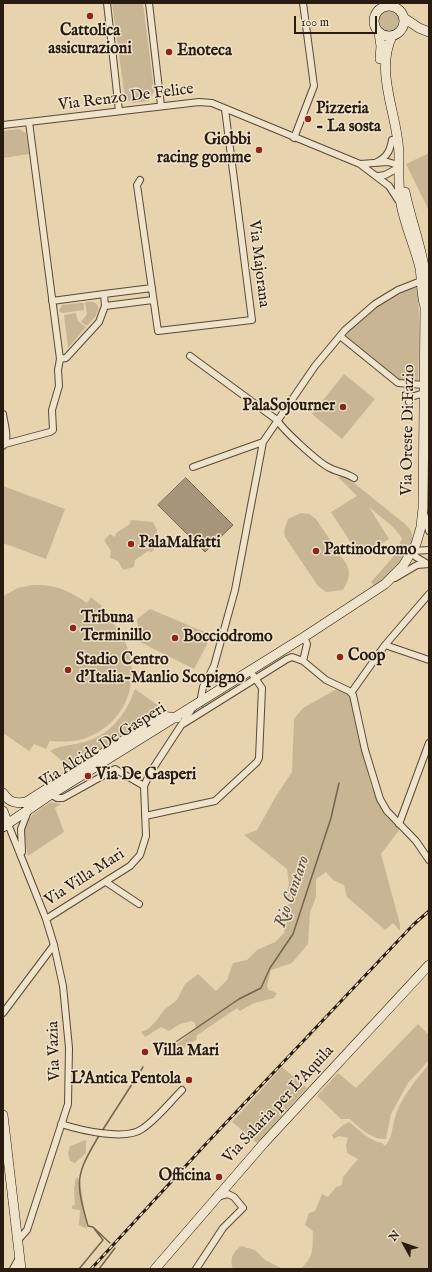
<!DOCTYPE html>
<style>
body{margin:0}
#map{position:relative;width:432px;height:1272px;overflow:hidden;background:#e7d4af;font-family:"IM FELL English",serif}
canvas{display:block}
.frame{position:absolute;inset:0;border:4px solid #291b0f;pointer-events:none}
.north{position:absolute;left:384px;top:1224px;width:40px;height:40px;-webkit-text-stroke:3px #efe3cb;paint-order:stroke;rotate:310deg;font-size:11px;font-weight:700;line-height:16px;text-align:center;color:#291b0f}
.north::after{content:'';display:block;margin:auto;width:14px;height:18px;background:#291b0f;clip-path:polygon(50% 0,100% 100%,50% 72%,0 100%)}
.scale{position:absolute;left:294px;top:16px;width:83px;height:18px;box-sizing:border-box;border:2px solid #291b0f;border-top:0;padding-left:5px;font-size:12px;line-height:14px;white-space:nowrap;color:#291b0f;-webkit-text-stroke:3px #efe3cb;paint-order:stroke}
</style>
<div id="map">
<canvas width="432" height="1272"></canvas>
<div class="frame"></div>
<div class="north">N</div>
<div class="scale">100 m</div>
</div>
<script>
const g = document.querySelector('canvas').getContext('2d');
g.lineJoin = 'round';
function fillPath(path, color) { g.fillStyle = color; g.fill(path, 'evenodd'); }
function stroke(path, color, width, dash) { g.strokeStyle = color; g.lineWidth = width; g.lineCap = dash ? 'butt' : 'round'; g.setLineDash(dash || []); g.stroke(path); }
function label(font, color, halo, rows, align = 'center') {
  g.font = font + ' "IM FELL English",serif'; g.lineWidth = 3; g.setLineDash([]); g.textBaseline = 'middle'; g.strokeStyle = halo; g.fillStyle = color; for (const [text, x, y, turn = 0] of rows) {
    g.save(); g.translate(x, y); g.rotate((+turn || 0) * Math.PI / 180); g.textAlign = isNaN(turn) ? turn : align; if (halo) g.strokeText(text, 0, 0); g.fillText(text, 0, 0); g.restore();
  }
}
fillPath(new Path2D(`
 M112,3h31l11,88 -5,10 -16,2 -8,-4z
 M377 21a12 12 0 1 1 24 0a12 12 0 1 1-24 0Z
 M19,129l7,4 3,21 -26,4v-27z
 M429,153v58l-23,-47z
 M413,287l4,1c4,30 2,61 1,92l-8,2 -10,-2 -55,-45c14,-20 47,-38 68,-48z
 M85,302c7,-1 13,0 14,7l-4,8 -8,9 -6,-4 6,-8z
 M80,303h4v7l-22,3 -3,-2 3,-6z
 M76,313l2,8 8,6 -18,21 -4,-33z
 M344,374l31,25 -33,40 -30,-25z
 M344,475l61,49c2,2 5,5 6,7 8,16 -22,43 -32,53l-5,1 -3,-3 23,-26 8,-18 -9,-11 -24,-20 20,32 -29,18 -29,-45 26,-16 -19,-19z
 M3,486l62,23 -19,50 -43,-16z
 M301,513l8,1 7,5 31,46c4,10 1,16 -4,25l-17,2 -8,-6 -33,-49 -1,-6 4,-12z
 M132,520l21,2 4,8 -3,20 -3,2 -3,-1 -13,9 -1,7 -11,3 -5,-9 -8,-3 1,-7 -7,-11 6,-6 5,3 1,-4 14,-9v-3z
 M32,585c23,-1 36,5 55,18l4,-6 11,9 -3,4c48,35 44,109 -16,129 -10,3 -22,3 -33,2l-4,8 -12,-5 -5,7 -26,-18v-137l15,-8z
 M150,609l62,26 -18,34 -54,-27 -3,-23z
 M135,689l24,17v5l-88,57 -21,-17c10,-6 19,-5 30,-8 29,-6 46,-28 55,-54z
 M335,690l10,2 6,8 7,37 13,49 15,30 14,13 -19,25 19,70v7l-7,-8 -8,7 -38,-33 -3,-12 -11,-5 -7,-8 -10,7v18l-6,15 -2,32 -16,19 -21,7 -4,17 2,3 8,3 -3,5 -20,5 -14,8 -3,-3 -41,28 1,3 -23,15 -1,-7 23,-18 -1,-6 -3,-2 -12,3 -11,7 -8,-4 -16,10 -4,-5 7,-3 8,-8 9,-12 12,-9 8,-16 13,-10 18,17 11,-11 6,-17 14,-3 10,-10 18,-8 10,-10 -5,-8 1,-8 10,-15 -5,-5 3,-13 -2,-14 -43,-34 13,-5 19,-34 16,-24 2,-53 9,-11z
 M51,802l10,2 -6,4 9,24 -36,24c-7,-32 -4,-38 23,-54z
 M418,1024l11,11v25l-21,23 -17,31 -5,25c-13,1 -27,-11 -36,-20h-9l-24,-23 21,-23 18,15z
 M429,1064v205h-128c14,-15 11,-19 12,-38l-8,-6 4,-12 6,-2 7,-17 6,3 8,-10 6,-2 1,-8 15,-18 -11,-6 -1,-8 2,-7 -9,-2 -5,3 -2,-4 11,-10 6,-3c11,8 20,19 33,21l3,3c8,-8 7,-22 11,-32 7,-19 20,-34 33,-50z
 M282,1067l25,21 -50,55 -25,-21z
 M86,1140v13l-11,10 -5,-2 -2,-8 2,-7z
 M76,1177l4,3 7,49 -8,-4 1,-15 -8,-1v-3l3,-1 -1,-17z
 M241,1246l14,4 10,10 18,9h-50c-4,-10 0,-17 8,-23z`), '#c7b594');
const water = new Path2D(`
 M186,478l47,47 -28,27 -47,-47z`);
fillPath(water, '#a69579');
stroke(water, '#74644f', 1);
stroke(new Path2D(`
 M167,1048l72,-49 22,-11 9,-20 23,-34 38,-116 8,-35
 M102,1131l41,-64
 M94,1228l16,15
 M79,1269l24,-29 -10,-13 -5,-1c-13,-46 -13,-50 12,-92
 M99,1269l16,-21`), '#74644f', 1.5);
const street = new Path2D(`
 M107,3l12,108
 M149,3l12,103
 M29,122l31,237 6,-1 33,-36 6,-16 -1,-12 -52,7
 M3,125l196,-23 13,1 148,61 29,22 9,14
 M294,138l20,-52 -11,-83
 M377,162c10,-5 13,-11 15,-22
 M360,164l28,-2 10,3
 M378,176l7,-1 13,-7
 M140,180l-3,5 21,146 94,-11 -27,-211
 M104,294l48,-6
 M105,306l48,-6
 M340,336l58,47 26,2
 M190,356l87,64c7,11 40,41 51,47 8,5 17,5 26,11
 M409,402l2,-5 13,-4 5,7
 M3,414c1,9 7,25 0,32
 M5,444l45,-12 3,-2 -1,-20 7,-24 -1,-16 2,-11
 M193,467l70,-25
 M424,513l5,18
 M426,563l-10,-6 -4,-6 17,-1
 M395,578l22,-13 12,-1
 M385,645l44,15
 M303,661l4,-17 -3,-7
 M351,693l34,-48 44,-51
 M200,703l3,-16 11,-21 21,-76 28,-148 52,-76 30,-36 30,-26 23,-14 23,-9
 M183,724l104,-65 5,-2 11,4 23,19 23,11 4,4 12,55 15,49 7,12 29,30 13,19
 M52,795l5,3h6l52,-29 29,17
 M145,816l70,-15 42,-39 2,-4 3,-70 -12,-17
 M8,824l38,95 8,26 9,41 6,62 -1,56 -41,126 -9,10
 M399,824l30,-81
 M22,852l-1,-23 7,-18
 M106,882l33,22
 M46,919l84,-53 10,-11 6,-19 -2,-50 6,-13 43,-66
 M3,1013l51,-68
 M61,1124c19,6 64,17 81,5 15,-10 27,-26 40,-39
 M13,1269l6,-11
 M196,1269l27,-41 20,-20 -9,-11 -6,-3 -12,3`);
const secondary = new Path2D(`
 M374 21a15 15 0 1 1 30 0a15 15 0 1 1-30 0Z
 M404,18l15,10 10,4
 M379,33l2,13 -1,13
 M405,192c7,35 27,80 20,114
 M3,793c6,9 12,11 23,9l136,-86 15,2
 M3,811l5,13
 M3,827l44,-30 257,-160 81,-53 18,-18 13,-22 5,-17 2,-19 2,-201c-4,-12 -3,-26 -5,-39 -5,-21 -15,-42 -19,-64 -3,-17 -2,-31 -2,-48 0,-39 -25,-82 -7,-120
 M3,1115l18,154
 M155,1269l109,-126 165,-178`);
stroke(street, '#584937', 8);
stroke(secondary, '#291b0f', 10);
stroke(street, '#efe3cb', 6);
stroke(secondary, '#efe3cb', 9);
const rail = new Path2D(`
 M91,1269l113,-123 209,-221 16,-14`);
stroke(rail, '#291b0f', 3);
stroke(rail, '#efe3cb', 1.5, [4.5]);
for (const [x, y, r, color] of [
 [90,16,4,"#8f2418"],
 [169,52,4,"#8f2418"],
 [308,119,4,"#8f2418"],
 [259,150,4,"#8f2418"],
 [343,407,4,"#8f2418"],
 [131,544,4,"#8f2418"],
 [316,551,4,"#8f2418"],
 [73,628,4,"#8f2418"],
 [175,638,4,"#8f2418"],
 [340,657,4,"#8f2418"],
 [68,670,4,"#8f2418"],
 [88,776,4,"#8f2418"],
 [145,1052,4,"#8f2418"],
 [189,1080,4,"#8f2418"],
 [219,1177,4,"#8f2418"]
]) { const dot = new Path2D(); dot.arc(x, y, r, 0, 2 * Math.PI); g.fillStyle = color; g.fill(dot); stroke(dot, '#efe3cb', 1.5); }
label('bold 16px', '#291b0f', '#efe3cb', [
 ["Cattolica",90,32,"center"],
 ["assicurazioni",90,50,"center"],
 ["Enoteca",177,52],
 ["Pizzeria",316,110],
 ["- La sosta",316,128],
 ["Giobbi",251,141,"right"],
 ["racing gomme",251,159,"right"],
 ["PalaSojourner",335,407,"right"],
 ["PalaMalfatti",139,544],
 ["Pattinodromo",324,551],
 ["Tribuna",81,619],
 ["Terminillo",81,637],
 ["Bocciodromo",183,638],
 ["Coop",348,657],
 ["Stadio Centro",76,661],
 ["d'Italia-Manlio Scopigno",76,679],
 ["Via De Gasperi",96,776],
 ["Villa Mari",153,1052],
 ["L'Antica Pentola",181,1080,"right"],
 ["Officina",211,1177,"right"]
], 'left');
label('16px', '#291b0f', '#efe3cb', [
 ["Via Renzo De Felice",126,98,-7],
 ["Via Majorana",258,264,83],
 ["Via Oreste Di Fazio",409,430,-89],
 ["Via Alcide De Gasperi",103,746,-32],
 ["Via Villa Mari",85,878,-33],
 ["Via Vazia",55,1051,-92],
 ["Via Salaria per L'Aquila",279,1105,-47]
]);
label('italic 17px', '#5b4c39', '#efe3cb', [
 ["Rio Cantaro",293,892,-71]
]);
</script>
